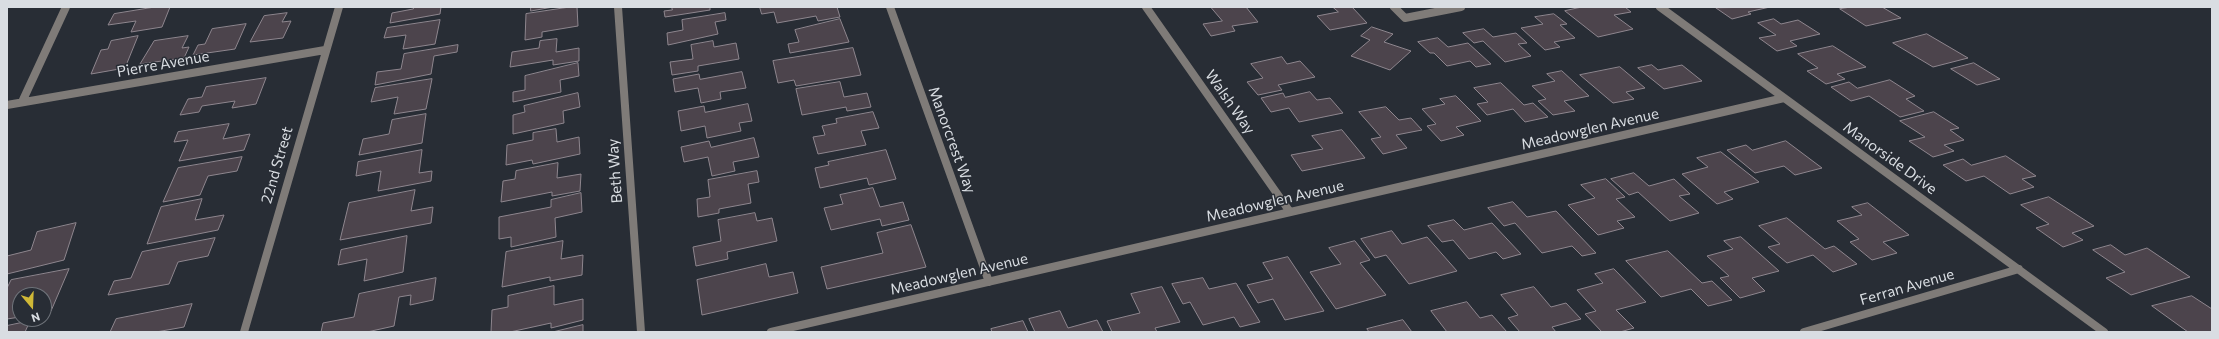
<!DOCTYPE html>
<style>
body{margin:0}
#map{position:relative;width:2219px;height:339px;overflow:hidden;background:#282d35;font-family:Commissioner,sans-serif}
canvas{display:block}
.frame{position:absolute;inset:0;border:8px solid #d9dde2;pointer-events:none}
.north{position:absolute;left:12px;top:287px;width:40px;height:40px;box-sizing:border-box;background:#282d35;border:1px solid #6f737a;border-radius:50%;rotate:161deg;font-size:11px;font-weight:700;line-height:16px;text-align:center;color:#d9dde2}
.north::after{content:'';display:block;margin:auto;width:14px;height:18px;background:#cfb837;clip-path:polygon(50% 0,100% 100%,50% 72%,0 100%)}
</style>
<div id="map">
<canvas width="2219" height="339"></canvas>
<div class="frame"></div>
<div class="north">N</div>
</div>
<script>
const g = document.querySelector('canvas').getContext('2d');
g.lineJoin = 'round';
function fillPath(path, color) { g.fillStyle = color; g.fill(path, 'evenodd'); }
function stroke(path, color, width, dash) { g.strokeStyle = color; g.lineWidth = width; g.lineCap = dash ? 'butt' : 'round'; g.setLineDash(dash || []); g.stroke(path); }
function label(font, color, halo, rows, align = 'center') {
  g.font = font + ' Commissioner,sans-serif'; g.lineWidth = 3; g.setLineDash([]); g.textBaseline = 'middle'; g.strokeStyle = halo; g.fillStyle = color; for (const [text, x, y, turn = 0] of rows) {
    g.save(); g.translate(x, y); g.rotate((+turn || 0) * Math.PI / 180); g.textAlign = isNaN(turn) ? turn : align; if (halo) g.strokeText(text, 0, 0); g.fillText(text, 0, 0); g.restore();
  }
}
const building = new Path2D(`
 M155,7h15l-8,20 -31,5 5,-11 -28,4 6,-11z
 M414,7h27l-1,7 -50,9 2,-10 21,-4z
 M531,7h22l-22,4z
 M570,7h7l1,19 -36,6v5l-17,3 1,-26z
 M672,7h38v3l-45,7 -1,-6 8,-1z
 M760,7h77l3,10 -22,4 -2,-5 -39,7 -3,-11 -12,2z
 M1211,7h35l12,15 -26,4 3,5 -24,5 -8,-12 19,-3z
 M1333,7h19l15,16 -37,7 -13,-14 21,-4z
 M1582,7h43l6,5 -17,3 19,14 -35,8 -33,-26z
 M1770,7l-22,5 3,2 -19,5 -16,-11z
 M1851,7h31l19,11 -35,8 -26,-17z
 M287,13l-5,9 9,-1 -8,17 -33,4 14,-26z
 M725,13l1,7 -11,2 3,12 -50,11 -1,-12 16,-3 -1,-10z
 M1554,14l13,10 -7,1 15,13 -21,4 6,5 -15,3 -24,-22 22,-4 -8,-7z
 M840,19l9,23 -59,11 -2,-9 11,-2 -4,-12z
 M1774,19l7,5 17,-4 22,14 -30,7 7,5 -20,5 -18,-13 17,-3 -18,-12z
 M440,20l-5,24 -32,5 3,-14 -22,3 3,-10z
 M246,24l-11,25 -42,6 5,-10 7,-1 7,-15z
 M1372,27l21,7 -9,8 27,9 -21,19 -39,-14 19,-16 -9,-4z
 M1484,29l9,8 23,-4 11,10 -9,1 13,12 -26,6 -22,-21 -9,2 -11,-10z
 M1927,34l41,24 -35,9 -40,-24z
 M138,36l-13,32 -34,6 10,-24 7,-1 3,-8z
 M188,36l-6,12 7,-1 -5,11 -44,6 14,-23z
 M1438,38l10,9 20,-4 23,21 -15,3 -6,-6 -23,5 -13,-13h-4l-12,-11z
 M557,39l-1,13 23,-4v13l-26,4v-5l-43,7 2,-15 27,-4 1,-7z
 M713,41l1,6 22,-4 3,16 -41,7v5l-26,4 -2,-13 23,-3 -2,-14z
 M458,45l-1,7 -23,4 -3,18 -56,11 2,-13 24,-3 3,-15z
 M1833,46l33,21 -29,7 8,5 -19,5 -19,-13 11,-3 -20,-14z
 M853,48l8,27 -65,11 -2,-6 -16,3 -5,-22z
 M1282,57l5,7 13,-3 15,16 -37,8 4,5 -24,5 -11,-13 16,-4 -12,-14z
 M578,63l1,13 -19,4 1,12 -48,10v-10l12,-2v-14z
 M1974,63l26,16 -23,6 -26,-16z
 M1652,65l6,5 24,-5 20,16 -38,8 -26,-21z
 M1620,67l25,21 -19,4 8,7 -21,4 -33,-28z
 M1562,71l27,25 -25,5 11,10 -22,4 -15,-14 8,-2 -14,-13 23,-5 -8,-7z
 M742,72l4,16 -26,4 1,7 -20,4 -3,-15 -23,4 -2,-13 26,-5 1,5z
 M266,78l-10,26 -24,4 3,-7 -33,5 -3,6 -19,3 8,-16 14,-2 4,-10z
 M432,79l-6,30 -32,5 4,-17 -27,5 4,-14z
 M1890,80l25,16 -9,3 18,12 -24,6 -31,-21 -18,5 -20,-14 18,-5 8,6z
 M840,82l4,15 23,-4 4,14 -24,4 -1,-4 -44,8 -6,-26z
 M1501,83l23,22 9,-2 15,14 -23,5 -12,-13 -26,6 -10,-11 11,-2 -14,-14z
 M1310,92l7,8 13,-2 13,15 -44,9 -10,-14 -18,4 -10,-14 22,-5 2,4z
 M578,93l2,14 -17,4 1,12 -51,11v-19l12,-3 -1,-6z
 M1456,96l25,25 -25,6 8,8 -23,6 -14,-15 9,-2 -14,-15 23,-5 -5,-5z
 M748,104l4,17 -13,2 2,8 -34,7 -2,-12 -24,5 -3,-20 26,-5 1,6z
 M1386,107l13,13 12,-2 11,12 -26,5 11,13 -24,6 -12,-15 10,-2 -22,-25z
 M873,112l6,16 -18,3 5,14 -48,9 -5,-17 12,-2 -3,-9 15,-3 -1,-4z
 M1934,112l25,16 -9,2 14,10 -20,5 10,6 -21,6 -24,-16 16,-4 -25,-16z
 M426,114l-4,29 -63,12 4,-16 26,-5 3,-14z
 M229,124l-6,15 27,-5 -6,16 -65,11 9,-21 -14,2 4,-10z
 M556,129l1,13 22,-5 1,17 -47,10 -1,-4 -26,5 1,-20 26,-5v-7z
 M1342,130l23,28 -63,13 -11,-16 32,-6 -11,-13z
 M754,138l5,19 -26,5 2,9 -23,5 -4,-19 -24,5 -3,-15 28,-6 2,6z
 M1786,141l36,27 -27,7 -11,-9 -29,7 -28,-23 19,-5 6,5z
 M422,150l-3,23 13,-2 -1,10 -53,10 3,-20 -25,5 2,-14z
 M886,150l10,29 -27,6 -2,-7 -47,10 -5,-20 14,-3 -1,-3z
 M1721,152l38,30 -35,10 9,7 -16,5 -35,-30 26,-7 -11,-9z
 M2006,156l30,20 -14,3 12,8 -24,7 -26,-18 -18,5 -23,-16 20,-6 8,6z
 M242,157l-5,14 -29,5 -8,19 -37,7 15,-34z
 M558,163l-1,15 24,-4 -1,17 -28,5v-4l-51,10 2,-21 12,-2 1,-8z
 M757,171l2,11 -11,2 3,19 -32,6v4l-21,4 -1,-18 13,-2 -2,-17z
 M1634,173l15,13 25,-7 16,15 -11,2 20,17 -29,8 -32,-29 -9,3 -18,-16z
 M1606,179l19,18 -9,2 19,18 -18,4 7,7 -26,7 -30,-30 27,-7 -14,-13z
 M873,188l7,19 23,-5 6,18 -27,6 -2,-7 -49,11 -7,-22 19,-4 -3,-9z
 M415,190l-4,21 22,-4 -2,16 -91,17 9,-37z
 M581,193l1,19 -27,6 1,19 -45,10v-10l-12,2v-22l52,-10v-7z
 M2049,197l45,29 -22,7 11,7 -20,7 -27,-19 13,-4 -28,-19z
 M202,199l-7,21 29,-5 -6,15 -71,14 14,-37z
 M1513,202l14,15 29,-6 40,42 -14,3 -10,-10 -30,7 -27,-30 -11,3 -16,-18z
 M1868,203l41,32 -26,7 14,11 -25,7 -22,-18 9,-3 -22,-18 25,-6 -10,-8z
 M755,213l2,8 15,-3 5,23 -50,11 1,7 -32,7 -3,-19 28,-6 -3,-21z
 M1787,218l38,31 9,-3 23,18 -24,8 -20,-17 -26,8 -19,-16 12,-3 -21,-18z
 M1454,220l10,10 28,-7 29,31 -18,5 -7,-7 -27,7 -16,-19 -11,2 -14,-16z
 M76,223l-12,37 -57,14v-18l24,-6 6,-18z
 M911,225l15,42 -99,22 -6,-22 62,-14 -6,-20z
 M1392,231l10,13 25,-7 30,34 -48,13 -23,-29 -11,3 -14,-19z
 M407,236l-4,36 -39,9 3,-22 -29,6 3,-15z
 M1741,237l38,34 -27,7 13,13 -25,7 -20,-20 9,-2 -22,-20 26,-7 -9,-8z
 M215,238l-7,18 -30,6 -9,22 -61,11 6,-14 17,-3 11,-26z
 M563,241l-2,18 22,-4 -1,20 -32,6v-4l-48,10 4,-35z
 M1355,241l15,19 -10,3 26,32 -50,14 -26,-37 31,-8 -12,-16z
 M2111,245l14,10 22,-7 43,29 -59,18 -25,-17 19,-6 -32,-22z
 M1668,251l34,32 10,-2 20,19 -24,6 -17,-17 -30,8 -35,-36z
 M1288,257l36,54 -39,9 -12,-21 -15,4 -11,-18 26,-6 -10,-16z
 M766,264l3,13 24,-5 5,21 -96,22 -5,-35z
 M69,269l-18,42 -7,1v-17h-24v22l-13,2v-31l4,-8z
 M1614,269l32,33 -30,8 18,18 -14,4h-18l-17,-18 11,-3 -19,-21 26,-7 -8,-9z
 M436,278l-3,22 -23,5 1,-10 -12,2 -5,29 -27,6h-46l2,-9 31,-6 5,-23z
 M1203,278l6,11 27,-6 24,39 -20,5 -6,-10 -31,8 -13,-23 -7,2 -11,-20z
 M554,286v19l29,-6v21l-32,8v-5l-41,9h-19l1,-22 16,-3v-11z
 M1162,287l18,35 -25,6 2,4h-45l-5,-11 33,-8 -9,-19z
 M1534,287l17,20 15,-4 15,16 -29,8 4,5h-36l-12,-14 10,-3 -17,-20z
 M2192,296l20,13v23h-24l-36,-26z
 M1467,302l13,16 12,-3 15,17h-60l-16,-21z
 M192,304l-8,23 -28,5h-46l6,-13z
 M1060,311l8,17 29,-8 6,12h-68l-6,-13z
 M1403,320l9,12h-43l-2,-3z
 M30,321l-5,11h-18v-6z
 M1023,321l5,11h-36l-1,-3z
 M583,325v7h-30z`);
fillPath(building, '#4c444c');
stroke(building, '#8e868e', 1);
stroke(new Path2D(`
 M618,7l23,325
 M890,7l99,275
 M1146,7l144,205
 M1394,7l11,11 56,-11
 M1660,7l444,325
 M22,102l44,-95
 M7,105l318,-55
 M244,332l95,-325
 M771,332l1013,-234
 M1804,332l215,-63`), '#7f7b78', 8);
label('15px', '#d9dde2', '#282d35', [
 ["Pierre Avenue",163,64,-10],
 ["Walsh Way",1230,102,55],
 ["Meadowglen Avenue",1590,129,-13],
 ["Manorcrest Way",952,140,70],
 ["Manorside Drive",1890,158,36],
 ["22nd Street",277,165,-74],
 ["Beth Way",615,171,-94],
 ["Meadowglen Avenue",1275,201,-13],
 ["Meadowglen Avenue",959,274,-13],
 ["Ferran Avenue",1907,287,-16]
]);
</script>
